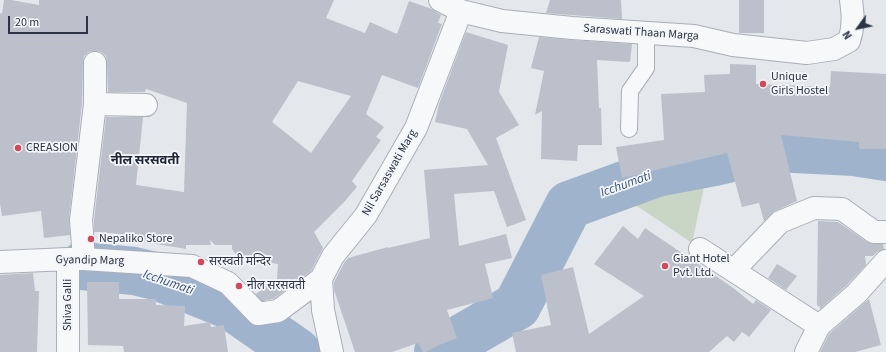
<!DOCTYPE html>
<meta charset="utf-8">
<style>
body{margin:0}
#map{position:relative;width:886px;height:352px;overflow:hidden;background:#e4e7ec;font-family:"Source Sans 3",sans-serif}
canvas{display:block}
.north{position:absolute;left:838px;top:8px;width:40px;height:40px;-webkit-text-stroke:3px #f4f6f9;paint-order:stroke;rotate:237deg;font-size:11px;font-weight:700;line-height:16px;text-align:center;color:#2b3445}
.north::after{content:'';display:block;margin:auto;width:14px;height:18px;background:#2b3445;clip-path:polygon(50% 0,100% 100%,50% 72%,0 100%)}
.scale{position:absolute;left:8px;top:16px;width:80px;height:18px;box-sizing:border-box;border:2px solid #2b3445;border-top:0;padding-left:5px;font-size:12px;line-height:14px;white-space:nowrap;color:#2b3445;-webkit-text-stroke:3px #f4f6f9;paint-order:stroke}
</style>
<div id="map">
<canvas width="886" height="352"></canvas>
<div class="north">N</div>
<div class="scale">20 m</div>
</div>
<script>
const g = document.querySelector('canvas').getContext('2d');
g.lineJoin = 'round';
function fillPath(path, color) { g.fillStyle = color; g.fill(path, 'evenodd'); }
function stroke(path, color, width, dash) { g.strokeStyle = color; g.lineWidth = width; g.lineCap = dash ? 'butt' : 'round'; g.setLineDash(dash || []); g.stroke(path); }
function label(font, color, halo, rows, align = 'center') {
  g.font = font + ' "Source Sans 3","Noto Sans Devanagari",sans-serif'; g.lineWidth = 3.5; g.setLineDash([]); g.textBaseline = 'middle'; g.strokeStyle = halo; g.fillStyle = color; for (const [text, x, y, turn = 0] of rows) {
    g.save(); g.translate(x, y); g.rotate((+turn || 0) * Math.PI / 180); g.textAlign = isNaN(turn) ? turn : align; if (halo) g.strokeText(text, 0, 0); g.fillText(text, 0, 0); g.restore();
  }
}
fillPath(new Path2D(`
 M708,169l-16,74 -73,-49z`), '#c9d6c5');
stroke(new Path2D(`
 M82,266l52,5 25,6 72,29 66,46
 M438,352l79,-46 52,-101 88,-32 58,-11 60,-14 79,4 32,5`), '#9fb4cc', 48);
fillPath(new Path2D(`
 M4,0h7l28,5v-5h295l-8,18 39,15 5,-11 27,12 12,-33 23,8 9,6 -3,8 4,1 -24,64 -36,-13 -16,39 18,13 -8,10 5,3 -29,41 5,6 -13,15 -30,30 9,16 -12,23 -38,28 -10,2 -7,-7 5,-4 -7,-10h23l1,-16 -40,-7 -6,-8v-4h-17l-5,-5 1,5h-25v4l-48,-8v-5l-40,-4h-4v-12l12,-103h37l-7,68 48,7 3,-89 -41,-14 -1,3h-37l-1,-29 -1,-7 -5,-4 -6,-1 -6,1 -5,4 -1,7 -1,40 -13,115 1,17 -26,3 -3,-27 -39,5 -2,-12v-191l2,1zM298,81l53,15 -40,57 -39,-31z
 M550,0h71l1,19 -76,-6z
 M739,0h25v33h-25z
 M466,32l42,13 -9,47 20,33 -23,13 30,82 -19,7 -13,-36 -40,3 5,52 47,-12 6,24 -27,6 8,34 -46,12 10,28 -20,8 -11,6h-3l-5,-9 -26,9h-37l-21,-62v-8l10,-19 4,-5 40,-11v1l42,-10 -6,-68 64,-5 -21,-36 -32,-7 4,-18z
 M539,37l32,3 61,4 -2,18 -33,-2 2,48h2l1,37h-24l-1,16 -36,-2 1,-48 -7,4 9,-44 -13,-3z
 M730,64l26,1v19l74,3 1,-16 55,3v75h-27v-7l-78,-7 16,66 -22,10 -11,10 -5,-18 -17,4 -15,-54 -105,25 -6,-31 48,-7 -3,-46 44,-2 -1,-17 26,-1z
 M818,221l20,1 29,20 7,2h9l1,5 -7,3 -4,4h-8l1,9 -19,20 -27,24v-2l-3,-2z
 M623,226l15,13 7,-11 87,59 21,17 3,-4 15,10 -22,27 -7,-5 -8,10 -7,-6 -18,16h-193l-4,-19 39,-8 -10,-50 32,-8 16,67 55,-38 -50,-32z
 M777,264l20,12 -11,14 -18,-12z
 M33,273l2,18h4l-2,61h-37v-77z
 M87,282h32v17h37v6l29,1 -1,20 26,-4 1,5 13,-2 4,27h-104l-1,-6 -35,-1z
 M869,299l12,46 -26,7h-35l9,-18z`), '#bbc0ca');
const service = new Path2D(`
 M629,129l1,-38 16,-23v-35`);
const minor = new Path2D(`
 M461,11l41,10 70,7 122,8 39,9 74,8 27,-4 15,-8c5,-15 4,-26 2,-41
 M95,104l51,1
 M700,249l119,77
 M68,259v93
 M84,259l-3,-39 14,-116v-41
 M0,262l68,-3h16l108,7 36,17 30,31 20,-3 43,-32
 M734,270l46,-48 34,-14 28,1 32,23h12
 M332,352l-9,-42 -2,-31 12,-23 33,-41 50,-87 45,-117 -21,-11
 M806,352l13,-26 37,-32 30,-33`);
stroke(service, '#a9aeb7', 18);
stroke(minor, '#a9aeb7', 24);
stroke(service, '#f7f8fa', 16);
stroke(minor, '#f7f8fa', 22);
for (const [x, y, r, color] of [
 [763,84,4,"#d1495b"],
 [18,148,4,"#d1495b"],
 [91,239,4,"#d1495b"],
 [201,262,4,"#d1495b"],
 [665,266,4,"#d1495b"],
 [239,286,4,"#d1495b"]
]) { const dot = new Path2D(); dot.arc(x, y, r, 0, 2 * Math.PI); g.fillStyle = color; g.fill(dot); stroke(dot, '#f4f6f9', 1.5); }
label('12px', '#2b3445', '#f4f6f9', [
 ["Saraswati Thaan Marga",641,33,4],
 ["Nil Sarsaswati Marg",390,173,-60],
 ["Gyandip Marg",90,261,1],
 ["Shiva Galli",68,305,-90]
]);
label('12px', '#2b3445', '#f4f6f9', [
 ["Unique",771,77],
 ["Girls Hostel",771,91],
 ["CREASION",26,148],
 ["Nepaliko Store",99,239],
 ["Giant Hotel",673,259],
 ["Pvt. Ltd.",673,273],
 ["सरस्वती मन्दिर",209,262],
 ["नील सरसवती",247,286]
], 'left');
label('bold 13px', '#1d2536', '#f4f6f9', [
 ["नील सरसवती",145,161]
]);
label('italic 13px', '#34527a', '#f4f6f9', [
 ["Icchumati",626,185,-20],
 ["Icchumati",168,283,19]
]);
</script>
